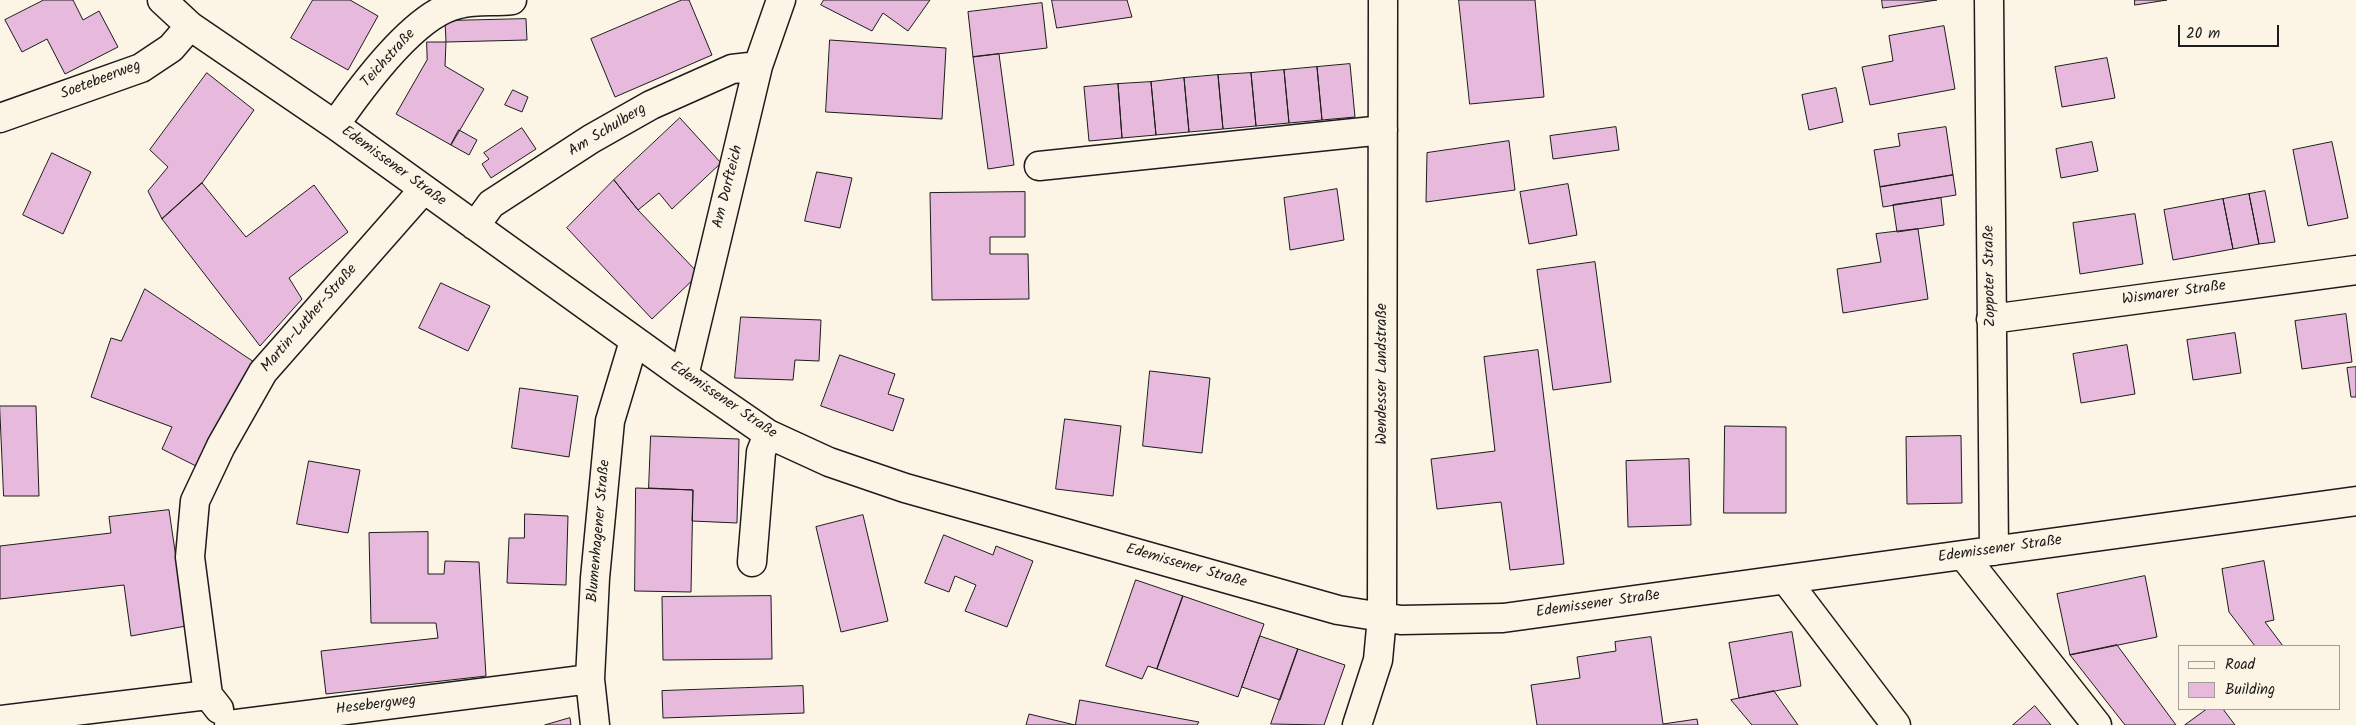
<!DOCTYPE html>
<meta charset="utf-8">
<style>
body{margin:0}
#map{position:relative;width:2356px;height:725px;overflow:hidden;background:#fcf5e5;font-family:Kalam,sans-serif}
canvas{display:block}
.legend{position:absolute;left:2178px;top:645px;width:162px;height:65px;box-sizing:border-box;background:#fcf5e5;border:1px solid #a29e95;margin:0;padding:6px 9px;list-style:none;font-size:15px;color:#1c1c1c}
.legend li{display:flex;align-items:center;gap:10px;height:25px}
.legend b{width:25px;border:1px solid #a29e95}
.scale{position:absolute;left:2178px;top:25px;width:101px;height:22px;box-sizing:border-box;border:2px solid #1c1c1c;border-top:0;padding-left:6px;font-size:15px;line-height:18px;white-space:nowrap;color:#1c1c1c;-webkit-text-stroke:4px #fcf5e5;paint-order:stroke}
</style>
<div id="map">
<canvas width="2356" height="725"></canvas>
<ul class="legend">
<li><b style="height:6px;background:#fcf5e5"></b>Road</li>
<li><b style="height:14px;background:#e7b9dd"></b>Building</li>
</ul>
<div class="scale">20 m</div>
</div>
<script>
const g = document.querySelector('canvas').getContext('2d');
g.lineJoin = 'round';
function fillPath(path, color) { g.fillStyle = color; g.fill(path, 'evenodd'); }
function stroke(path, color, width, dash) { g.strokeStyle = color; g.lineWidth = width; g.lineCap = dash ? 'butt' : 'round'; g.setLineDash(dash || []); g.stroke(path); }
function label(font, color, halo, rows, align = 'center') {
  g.font = font + ' Kalam,sans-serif'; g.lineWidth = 4; g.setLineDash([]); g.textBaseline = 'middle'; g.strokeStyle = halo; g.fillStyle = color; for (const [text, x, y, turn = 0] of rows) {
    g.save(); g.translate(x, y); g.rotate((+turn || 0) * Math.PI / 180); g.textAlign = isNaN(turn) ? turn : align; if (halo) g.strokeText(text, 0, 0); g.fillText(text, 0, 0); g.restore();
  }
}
const building = new Path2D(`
 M44,0h29l10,20 16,-9 19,36 -53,27 -18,-35 -25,13 -17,-32z
 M313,0h37l28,16 -30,54 -57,-32z
 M682,0h7l23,55 -97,42 -24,-58z
 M824,0h106l-22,31 -25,-18 -11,18 -51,-26z
 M1052,0h75l5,17 -75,11z
 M1459,0h76l9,97 -74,7z
 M1882,0h55l-54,8z
 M2135,0h32l-32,5z
 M1042,3l5,45 -74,9 -5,-45z
 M526,19l1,21 -81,2 -1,-21z
 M1944,26l11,63 -85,16 -8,-38 31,-6 -4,-25z
 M830,40l116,8 -4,71 -116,-7z
 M427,42h19l-1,24 39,23 -33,56 -55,-31 31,-54z
 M999,54l15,111 -26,4 -15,-112z
 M2107,58l8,40 -53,9 -7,-40z
 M1350,64l5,53 -33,3 -5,-53z
 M1317,67l5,53 -33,3 -5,-53z
 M1284,70l5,53 -33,3 -5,-53z
 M207,73l47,37 -52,73 -40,36 -14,-28 20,-24 -18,-17z
 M1251,73l5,53 -33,3 -5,-54z
 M1218,75l5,54 -34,3 -5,-54z
 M1184,78l5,54 -33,3 -5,-53z
 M1151,82l5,53 -34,3 -4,-54z
 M1118,84l4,54 -33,3 -5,-54z
 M1836,88l7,34 -34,8 -7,-35z
 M513,90l15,7 -6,15 -17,-7z
 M680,118l41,45 -49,46 -13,-16 -21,17 -24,-30z
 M1616,127l3,23 -66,9 -3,-23z
 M1946,127l7,48 -73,12 -6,-37 26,-4 -2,-12z
 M522,128l14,21 -45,29 -9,-14 7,-5 -5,-6z
 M459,130l18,10 -8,15 -18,-10z
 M1509,141l6,49 -89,12 1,-49z
 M2092,142l6,29 -37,7 -5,-29z
 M2332,142l16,76 -40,8 -15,-76z
 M52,153l39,19 -28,62 -40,-19z
 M817,172l35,6 -12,50 -35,-7z
 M1953,175l3,20 -73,12 -3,-20z
 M614,180l24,30 61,64 -47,45 -85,-91z
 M202,183l44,54 68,-52 34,47 -59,46 13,21 -42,47 -98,-127z
 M1568,184l9,51 -48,9 -9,-52z
 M1337,189l7,51 -54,10 -6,-52z
 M2265,191l10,51 -16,2 -10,-50z
 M1025,192v45h-35v17h38l1,45 -97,1 -2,-107z
 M2249,194l10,50 -26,5 -10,-50z
 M1941,198l3,27 -47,7 -4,-27z
 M2223,199l10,50 -60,11 -9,-50z
 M2135,214l8,50 -63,10 -7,-51z
 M1918,229l10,70 -85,14 -6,-44 44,-7 -5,-28z
 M1595,262l16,120 -58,8 -16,-120z
 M441,283l49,23 -22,45 -49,-23z
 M145,289l109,73 -56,105 -36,-18 10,-22 -81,-30 20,-59 10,3z
 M2346,314l6,48 -50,7 -7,-48z
 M741,317l80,3 -2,41 -24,-1 -2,20 -58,-2z
 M2235,333l6,40 -48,7 -6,-40z
 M2127,345l8,49 -54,9 -8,-49z
 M1538,350l26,214 -54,6 -9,-68 -64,7 -6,-50 64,-8 -11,-94z
 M840,355l55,19 -7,20 16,5 -11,32 -72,-25z
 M2356,367v30h-5l-4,-29z
 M1150,371l60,7 -8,75 -59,-7z
 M520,388l58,8 -9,61 -57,-9z
 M0,406h36l3,90h-35z
 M1065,419l56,7 -8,70 -57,-7z
 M1725,426l61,1v86h-62z
 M651,436l88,3 -2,84 -45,-2 1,-31 -44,-2z
 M1961,436l1,67 -55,1 -1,-67z
 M1689,459l2,66 -63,2 -2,-66z
 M309,461l51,9 -12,63 -51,-9z
 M636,488l57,2 -2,102 -56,-1z
 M169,510l17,116 -55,10 -7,-51 -124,14v-53l111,-13 -2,-16z
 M525,514l43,2 -2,69 -59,-2 2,-45h15z
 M863,515l25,106 -47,11 -25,-105z
 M428,532v42h16l1,-13 34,1 7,114 -160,18 -5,-43 117,-13 -2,-15h-65l-2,-90z
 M944,535l49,20 3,-9 37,15 -26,66 -42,-16 11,-26 -21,-9 -6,16 -24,-9z
 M2264,561l10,59 -9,2 18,24h-28l-26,-34 -7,-43z
 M2145,576l12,61 -87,18 -13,-61z
 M1136,580l47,16 -26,73 -9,-3 -6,13 -36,-13z
 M771,596l1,63 -109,1 -1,-63z
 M1183,596l81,28 -26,73 -81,-28z
 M1792,632l9,54 -62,12 -10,-55z
 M1260,636l38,13 -18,51 -38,-13z
 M1651,637l12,87 34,-5 1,6h-161l-6,-40 49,-7 -3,-21 39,-6 -1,-9z
 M2117,645l59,80h-51l-55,-70z
 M1298,649l47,16 -21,60 -53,-1z
 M803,686l1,27 -141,5 -1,-27z
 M1774,691l24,34h-46l-21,-25z
 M1080,700l119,22 -2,3h-171l3,-11 46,11z
 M2035,706l16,19h-38z
 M2207,709h16l12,16h-50z
 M570,718l1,7h-26z`);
fillPath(building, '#e7b9dd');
stroke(building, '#1c1c1c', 1);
const minor = new Path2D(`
 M162,0l28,26 145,99 349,251 84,58 61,28 76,26 433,122 63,10 102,-2 853,-117
 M1989,0l5,551
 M0,118l141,-50 30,-20 19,-22
 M335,125c25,-36 80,-112 124,-121 17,-4 36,-2 53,-4
 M1039,166l344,-36
 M475,226l16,-22 100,-65 60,-34 81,-36 26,-3
 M1991,319l365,-49
 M684,376l74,-310 23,-66
 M1963,555l134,170
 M752,562l9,-110 7,-18
 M1786,580l110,145
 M208,695l-18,-138 5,-56 26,-55 42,-74 161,-183
 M0,720l208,-25 11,14
 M229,725l361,-46
 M595,725l-5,-46 5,-101 15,-157 24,-80
 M1357,725l21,-65 4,-43 1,-617`);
stroke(minor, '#1c1c1c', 31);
stroke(minor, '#fcf5e5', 28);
label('15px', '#1c1c1c', '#fcf5e5', [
 ["Teichstraße",389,59,-48],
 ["Soetebeerweg",101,81,-21],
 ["Am Schulberg",608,131,-31],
 ["Edemissener Straße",393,167,36],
 ["Am Dorfteich",729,187,-76],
 ["Zoppoter Straße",1991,276,-91],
 ["Wismarer Straße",2174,294,-8],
 ["Martin-Luther-Straße",310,319,-49],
 ["Wendesser Landstraße",1383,374,-90],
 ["Edemissener Straße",723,401,34],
 ["Blumenhagener Straße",600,531,-85],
 ["Edemissener Straße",2000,550,-8],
 ["Edemissener Straße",1186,567,16],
 ["Edemissener Straße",1598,605,-8],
 ["Hesebergweg",376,706,-7]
]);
</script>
